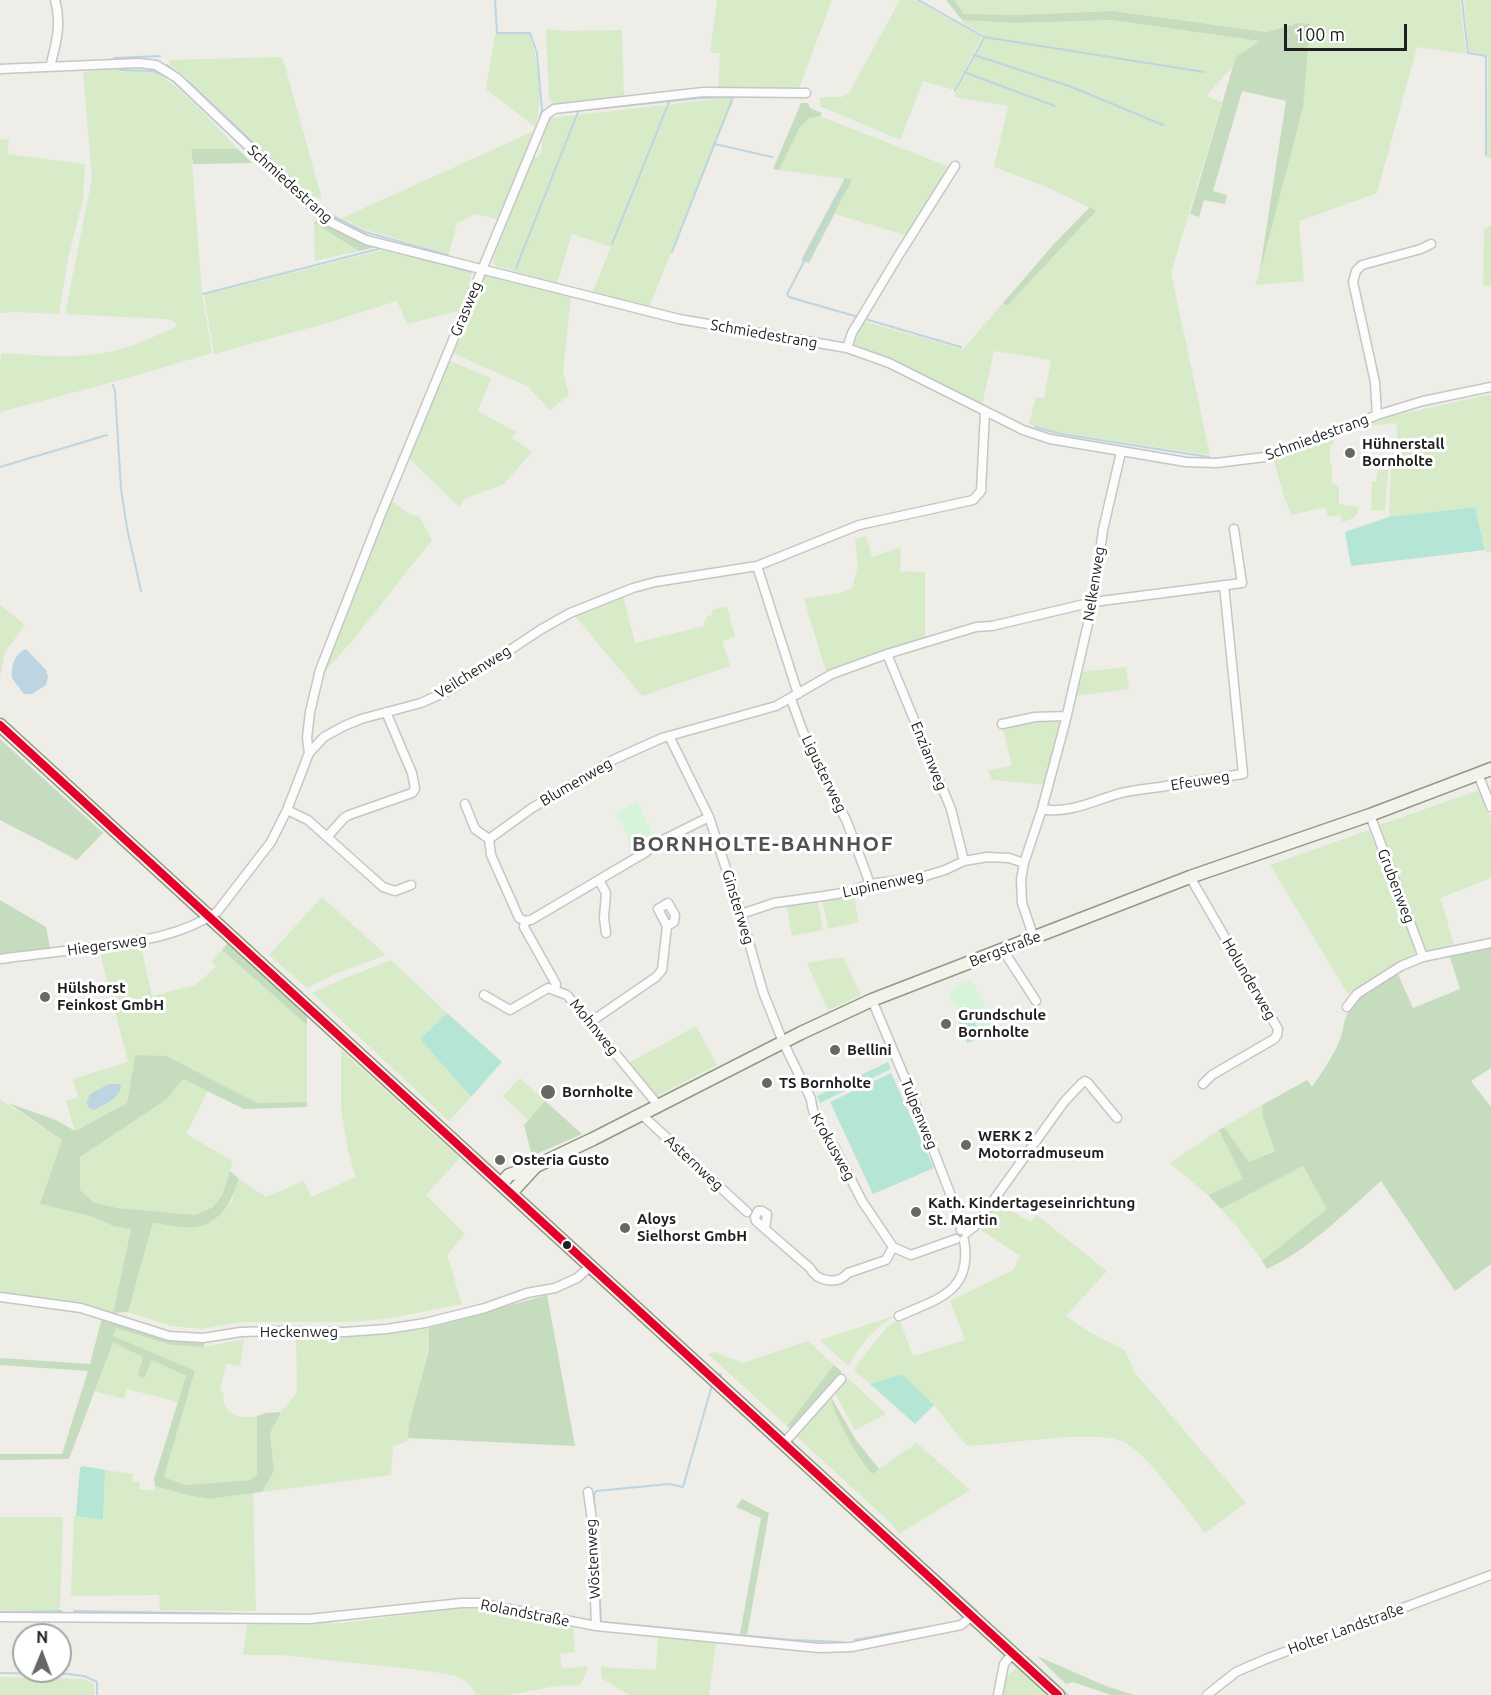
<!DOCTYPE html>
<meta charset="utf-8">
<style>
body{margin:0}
#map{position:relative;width:1491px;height:1695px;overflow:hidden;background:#eeede8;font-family:Ubuntu,sans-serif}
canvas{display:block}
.north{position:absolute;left:12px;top:1623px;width:60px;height:60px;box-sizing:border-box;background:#fff;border:2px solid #a5a5a5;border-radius:50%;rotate:1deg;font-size:16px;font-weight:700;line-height:24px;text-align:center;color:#1f1f1f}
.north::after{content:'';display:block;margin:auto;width:21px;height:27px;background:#676765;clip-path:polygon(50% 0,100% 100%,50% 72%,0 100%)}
.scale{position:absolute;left:1284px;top:24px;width:123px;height:27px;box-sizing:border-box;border:3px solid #1f1f1f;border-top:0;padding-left:8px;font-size:18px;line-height:21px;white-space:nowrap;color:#1f1f1f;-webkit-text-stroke:4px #fff;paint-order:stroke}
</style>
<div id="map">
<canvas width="1491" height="1695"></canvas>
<div class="north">N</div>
<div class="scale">100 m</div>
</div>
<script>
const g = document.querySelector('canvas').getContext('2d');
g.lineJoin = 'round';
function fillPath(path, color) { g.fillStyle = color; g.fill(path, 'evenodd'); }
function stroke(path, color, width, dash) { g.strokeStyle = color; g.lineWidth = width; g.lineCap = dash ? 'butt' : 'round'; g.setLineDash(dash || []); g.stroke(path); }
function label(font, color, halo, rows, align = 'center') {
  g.font = font + ' Ubuntu,sans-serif'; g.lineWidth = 6; g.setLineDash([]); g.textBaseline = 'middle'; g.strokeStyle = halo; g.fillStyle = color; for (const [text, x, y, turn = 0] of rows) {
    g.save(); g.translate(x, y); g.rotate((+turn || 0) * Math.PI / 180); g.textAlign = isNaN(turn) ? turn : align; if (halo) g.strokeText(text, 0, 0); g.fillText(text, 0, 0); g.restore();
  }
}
fillPath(new Path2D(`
 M717,0h115l-34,91 -80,-1 2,-37h-10z
 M900,0h15l67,37 -28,53 -31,-9 -23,59 -80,-34v-9h22l7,-4z
 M954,0h506l6,54 -49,-7 -40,146 -78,28 5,60 -49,4 4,-9 44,-168 -5,-85 -31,9 -154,-21 -97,4 -52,-1z
 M1464,0h27v158h-4l1,-102 -19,-4z
 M962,20l54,3 96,-3 149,21 -24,15 -4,10 -27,30 16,6 -51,171 39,182 -149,-22 -32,-9 7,-27 8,1 7,-38 -57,-9 -12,54 -90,-45 -37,-15 -1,-3 8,-21 101,28 40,-46 4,3 89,-95 -49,-24 -53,-20 14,-61 -54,-9 32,-61 -25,-14z
 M546,29l21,2 55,-1 2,68 -70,8 -5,-8z
 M495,34h34c10,27 15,65 6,93l-49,-38z
 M279,57l4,2 39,140 -9,-2 -122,-115 -21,-17 -1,-5z
 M119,69l1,3c12,-1 24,-3 36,2 22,8 64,57 82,75h-47l11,145 10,59 -99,29 -113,30v-50l2,-9c40,3 82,7 122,-5 18,-5 35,-14 52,-21l-1,-5 -9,-3 -101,-5 27,-136 -9,-106z
 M735,97l-86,210 -57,-14 19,-46 -39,-13 -15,49 -62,-17 -2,-6 39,-101 7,-3 3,-6v-11l8,-21z
 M820,116l132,52 -44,68 -73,-22 17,-34 -73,-10 20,-41 10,-11z
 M532,132h2l-37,87 -21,-5 -19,9 -8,31 -83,-24 -24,-12z
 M0,139l9,1 -2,14 78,10 -2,35 -15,60 -9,55 -42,-2 -17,1z
 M314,223l45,28 -44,10z
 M1491,226v59l-8,1 1,-58z
 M383,250l89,22 -10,38 -55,14 -10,-23 -70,22 -113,31 -10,-59z
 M485,275l86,22 -8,74 6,24 -19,15 -23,-24 -75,-33z
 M450,361l41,17 -13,33 38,21 -4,6 20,14 -28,32 -38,14 -7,9 -50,-49z
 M1491,394v158l-5,1 -11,-46 -86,10 2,-49 5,-1 1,-44 -29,3v7l-3,-6 5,-6 26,-9 1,3z
 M1333,437l1,4 -4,7v16l2,1v18l7,3v18l20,3c-2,11 -7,12 -17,15l-2,-7 -12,2 -3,-10 -33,8 -7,-15 -12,-42z
 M1378,470h10l-3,41 -14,-1 1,-29h4z
 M392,501l19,14 8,1 13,24 -79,100 -33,37 6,-18z
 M866,536l6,21 29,-10 -1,24 25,1v66l-99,34 -22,-73 37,-6 11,-5 6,-22 -3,-27z
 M623,596l12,47 69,-17v-5l3,-1 -1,-3 7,-3 -1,-4 15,-4 8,31 -13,4 8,25 -88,30 -66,-79v-4z
 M0,605l25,20 -20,27 -5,25z
 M1126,667l3,22 -54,7 5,-24z
 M1054,718l5,3 1,6 -15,58 -53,-5 -4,-10 24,-4 -10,-40z
 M1479,790l12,29v59l-51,20 15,49 -31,5 -47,-126z
 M1369,830l49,125 -19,7 -51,32 -78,-129z
 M849,894l5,3 5,25 -31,7 -6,-30z
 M322,897l64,58 -51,19 -28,14 -38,-33z
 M817,899l6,31 -31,6 -6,-33 9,-1 5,3z
 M141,946l11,50 43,-11 21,-18 -5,-6 11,-11 85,75v77l-50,1 -90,-47h-32l-8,47 -52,28 -9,-30 12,-4 -5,-18 55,-17 -29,-113z
 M843,957l18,38 -33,15 -21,-47z
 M391,960l56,53 -27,26 51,58 -22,24 -137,-128 26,-12z
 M696,1026l21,39 -62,32 -28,-33z
 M341,1050l119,108 -34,37 39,39 -18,21 15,49 -76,15 -40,3h-105l-39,7 -31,-3 -43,-14 25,-89 43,4 35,-25 8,-23 27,18 38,-16 7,16 45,-20 -8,-26 -7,-42z
 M520,1078l25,23 -17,19 -25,-24z
 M183,1079l25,12 -22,43 47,27 -11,35 -9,11 -17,8 -79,-7 -24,-6 -14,-12 1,-33 87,-58z
 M0,1099l62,41 -22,64 50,12 23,10 18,3 -18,84 -31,-8 -82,-11z
 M1262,1105l1,12 12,33 -26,12 -25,-35z
 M1219,1130l25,49 -36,16 -38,-32z
 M1303,1166l24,43 -65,52 -24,-33 -17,-19z
 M998,1204l33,18 6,-7 70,56 -41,45 25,17 34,17 10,23 111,130 -41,30c-19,-23 -55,-76 -79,-90 -28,-15 -122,2 -159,3l-33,-41 -32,-31 -32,10 -16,-14 2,-2 -1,-1 30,-38 14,-10 14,37 52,-16 -15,-39 63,-31 7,-14 -39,-26z
 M897,1315c-23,11 -35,29 -49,51l-28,-26z
 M116,1328l55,17 33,2 40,-8 -4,27 -14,-2 -6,28 4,1c-4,19 17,28 33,23v59l-7,5 -65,5 -21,-8 31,-105 -82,-35z
 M429,1328c-1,40 -16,74 -21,113l-15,5 -2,29 -129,17 12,-21 -4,-38 11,-21 16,-20 -1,-55c45,1 88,-1 133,-9z
 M113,1341l31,16 -6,17 5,4 9,-18 34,16 -8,26 -51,-13 -3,10 -30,-8z
 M808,1341l26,24 -47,61 -79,-72 7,-2 28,11z
 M848,1378l38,36 -31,16 -20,-37z
 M831,1398c11,26 22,55 40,76l46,-31 53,47 -71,44 -6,-9 -97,-89z
 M105,1470l28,4 -1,7 8,1 -1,7 16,2v-5l32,9 21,4 45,-6 3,118 -96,-1 -1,-15 -88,1 3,-80 29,4z
 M0,1517h63l-3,93h-60z
 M462,1608l17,1 94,19 2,24 -15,2 2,15 25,-3 1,3 -8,16 -24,1 -46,9h-33l-9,-12 -12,-7 -27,-5 -148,-16h-38l4,-32h95z
 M658,1636l58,7 -7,52h-80l-28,-17v-11l55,3z
 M1016,1668l10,5 23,22h-47l3,-17z
 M0,1677l83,2 11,5v11h-94z`), '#d7ebc8');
fillPath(new Path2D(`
 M946,0h8l10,14 52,1 97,-4 154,21 31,-9 12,1 -7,84 -44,168 27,-175 -44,-10 -29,100 14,4 -2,9 -21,-4 -5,17 -9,-3 43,-148 4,-10 23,-15 -148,-21 -96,3 -54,-3z
 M801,103h7l2,5 12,5 -2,3 -11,2 -10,11 -20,41 -6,-1z
 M191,149h47l14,14 -59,1z
 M845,178l7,2 -43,83 -8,-3z
 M1090,207l6,4 -89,95 -4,-3 50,-58z
 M318,218l25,16 37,12 -21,5 -45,-28z
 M0,739l103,94 -26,27 -77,-40z
 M0,900l46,27 4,21 -50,7z
 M228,943l79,73v9l-85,-75z
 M1491,945v123l-20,13 20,26v157l-36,27 -74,-110c-36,32 -70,67 -114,88l-5,-8 65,-52 -24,-43 -82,43 -13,-14 35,-16 -24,-49 5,-3 25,35 26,-11 -12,-34 -1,-12 45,-25 5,7c10,-15 20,-29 27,-45 4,-9 4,-19 8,-27 9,-19 33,-32 50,-43l16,36 47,-19 -11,-35z
 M135,1055l32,1 90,47 50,-1v5l-63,2 -61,-30 -16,20 -87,58v33l13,12 24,6 79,7 17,-8 9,-11 8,-25 9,8c-7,21 -18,44 -43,48 -11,2 -31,-3 -43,-4l-25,89 -15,1 18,-84 -18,-3 -23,-10 -50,-12 22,-64 -54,-37 48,17 19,11 52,-28z
 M545,1101l37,33 -50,22 -8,-31z
 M547,1295l28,151 -167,-8 1,-13 19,-72 1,-25z
 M102,1318l70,23 33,2 -1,4 -33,-2 -55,-17 -3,8 82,35 -31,106 21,8 65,-5 7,-5v-59l9,-3 15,-1 -11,21 4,38 -12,21 -54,7 -21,-4 -32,-9 -1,-7 32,-103 -34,-16 -8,18 -6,-3 5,-18 -30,-15 -44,117 -69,1v-6h62l26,-83 -88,-6v-7l90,6z
 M834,1365l8,7 -51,57 -4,-3z
 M831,1397l25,43 23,29 -7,5c-14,-15 -38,-58 -41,-77z
 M742,1499l27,14 -22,122 -7,-1 21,-116 -25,-11z
 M1037,1656l69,30 28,9h-23l-38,-13 -7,2z`), '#c6dcbe');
fillPath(new Path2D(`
 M637,801l18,37 -24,18 -4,-23 -12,-19z
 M972,980l26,52 -16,8 -12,-32 -6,2 -10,-4 -5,-12 6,-8z`), '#d7f4da');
fillPath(new Path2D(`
 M1475,507l10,43 -134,16 -6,-34 44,-15z
 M447,1013l55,49 -31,35 -51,-58z
 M972,1015l9,22 -14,6 -9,-23z
 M888,1062l3,7 -71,34 -3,-7z
 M891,1073l43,95 -61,26 -43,-92z
 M902,1374l32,31 -19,19 -45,-40z
 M83,1466l22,4 -2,50 -27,-4 4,-48z`), '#b4e5d5');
fillPath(new Path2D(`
 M26,649l20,21 2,7 -2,8 -14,9h-8l-12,-16c-1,-12 2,-24 14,-29z
 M109,1084h10l2,2c-1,13 -17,18 -27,24l-6,-3 -1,-5 3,-8z`), '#bcd5e0');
stroke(new Path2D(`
 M495,0l2,33h33l7,20 5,57 -2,8
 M918,0l66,37 220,35
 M1462,0l6,53 18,3v99
 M974,55l95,31 94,39
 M114,58l46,-2
 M167,65l23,18 139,131 36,18 83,23
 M120,70l33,1 18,8 145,138
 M964,72l91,34
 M955,91l29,-53
 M556,113l144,-15 33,-1 -61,155
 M715,144l57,13
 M841,191l-54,103 2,3 69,20
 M612,244l57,-142
 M396,252l76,20
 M516,268l62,-156
 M203,294l179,-46
 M865,319l96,28
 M113,385l2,6 6,98 6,39 14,63
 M1035,427l26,7 148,23
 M0,467l107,-32
 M1452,778l39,-16
 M1372,807l18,-6
 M719,1375l1,-1 1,1
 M595,1512l-1,-17 2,-4 73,-7 14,3 29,-102
 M597,1542l4,80
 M925,1564l52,47
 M459,1599h13
 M74,1611l238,4
 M0,1612l62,-1
 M985,1620l34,31
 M603,1622l189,18 50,2
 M855,1640l66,-12
 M1027,1657l41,38
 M0,1673l68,1 16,2 13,6v13`), '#bcd5e0', 2);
const street = new Path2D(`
 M50,67c6,-23 12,-43 5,-67
 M0,69l139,-6 17,2 21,13 149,142 40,20 313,79 168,29 42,15 134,67 27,9 136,23 30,1 49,-6 22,-6 90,-36 46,-14 68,-14
 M847,348l5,-15 45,-75 58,-92
 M1377,415l-2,-33 -22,-100 3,-11 6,-6 59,-16 10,-5
 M757,566l41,128
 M887,654l64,155 13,52
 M791,699l12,33 44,90 23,62
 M1002,724l33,-7 32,-1
 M669,736l40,81 32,97 22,78 20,50 28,57c1,16 12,37 24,49l27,53 31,46
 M309,753l-2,-15 3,-26 10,-42 59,-151 167,-404 8,-6 149,-17 103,1
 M1478,774l13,33
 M465,804l10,25 14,10 2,16 28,63 6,3 -1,6 32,57 -1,6
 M1042,809c24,5 50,-7 72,-14 15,-5 31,-6 46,-8 28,-5 55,-9 83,-13l-19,-189
 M287,810l21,10 75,67 12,4 16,-6
 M1370,815l53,142
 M327,837l17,-19 5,-3 63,-22 3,-4 -3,-16 -26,-61
 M489,839l43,-31 83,-49 47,-21 114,-32 56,-32 55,-20 89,-27 16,-1 101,-24 149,-19 -8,-54
 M1190,877l88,152 -1,6 -3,4 -62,36 -9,9
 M599,880l7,13 -2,25 2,15
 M741,914l33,-11 50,-7 24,-4 22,-8 52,-7 23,-7 19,-9 23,-4 22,1 15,5
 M525,921l6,-1 115,-68 11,-9 52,-26
 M1034,938l-12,-35 -1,-23 3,-17 18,-54 23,-86 28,-121 10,-72 18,-78
 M1003,950l33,51
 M0,959c29,-4 59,-7 88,-11 45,-6 90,-10 129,-36l54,-70 16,-32 22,-57 15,-16 20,-11 17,-7 60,-16 29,-13 90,-60 30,-17 63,-25 22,-6 102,-16 102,-41 114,-25 8,-9 4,-79
 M484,995l26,15 38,-22 19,7 91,110
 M872,1000l42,100 46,119 1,11
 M1347,1007l10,-13 44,-28 22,-9 68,-14
 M589,1023l67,-46 6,-7 5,-44 -9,-17 10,-6 7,12 -1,7 -7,4
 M641,1114l106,98
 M765,1229l2,-15 -5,-3h-4l-3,6 1,4 9,8 45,39c7,14 28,17 38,5l38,-13 7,-13 18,8 45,-16
 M966,1233l9,-7 89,-124 18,-19 3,-2 3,2 29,35
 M0,1297l81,11 88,28 34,2 38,-6 35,-1 69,1 42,-3 38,-6 60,-15 42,-15 28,-5 22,-10 14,-12
 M899,1316c38,-17 74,-24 65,-76
 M784,1443l57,-64
 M588,1492l4,28 4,106
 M0,1617l309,2 152,-16h18l117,23 223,22 32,-1 110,-22 11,-9
 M998,1695l6,-31 9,-11
 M1207,1695l29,-23 30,-13 225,-84`);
const secondary = new Path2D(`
 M0,725l1058,970
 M501,1184l8,-9 27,-9 57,-27 208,-106 71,-33 318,-123 180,-62 121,-46
 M511,1193l24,-26`);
stroke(street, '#c6c6c4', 11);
stroke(secondary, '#949880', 15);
stroke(street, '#fcfcfc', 8);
stroke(secondary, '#f2f4eb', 12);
stroke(new Path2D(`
 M0,725l1058,970`), '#e4002b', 8);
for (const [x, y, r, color] of [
 [1350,453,6,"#676765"],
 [45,997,6,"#676765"],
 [946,1024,6,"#676765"],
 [835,1050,6,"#676765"],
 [767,1083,6,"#676765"],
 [548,1092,8,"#676765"],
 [966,1145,6,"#676765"],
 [500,1160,6,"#676765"],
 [916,1212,6,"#676765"],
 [625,1228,6,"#676765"],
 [567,1245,5,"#1f1f1f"]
]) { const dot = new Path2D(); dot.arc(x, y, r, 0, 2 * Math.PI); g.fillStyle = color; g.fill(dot); stroke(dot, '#fff', 2); }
label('15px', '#1f1f1f', '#fff', [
 ["Schmiedestrang",290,184,42],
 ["Grasweg",466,309,-67],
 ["Schmiedestrang",764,334,10],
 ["Schmiedestrang",1317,437,-20],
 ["Nelkenweg",1094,584,-81],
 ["Veilchenweg",473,672,-32],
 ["Enzianweg",929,756,68],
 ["Ligusterweg",824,774,64],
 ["Efeuweg",1200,781,-9],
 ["Blumenweg",576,782,-30],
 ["Lupinenweg",883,884,-12],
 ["Grubenweg",1396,886,69],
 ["Ginsterweg",738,907,73],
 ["Hiegersweg",107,945,-8],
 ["Bergstraße",1005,949,-21],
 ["Holunderweg",1249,979,60],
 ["Mohnweg",594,1027,51],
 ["Tulpenweg",919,1114,68],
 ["Krokusweg",833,1147,61],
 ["Asternweg",694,1163,43],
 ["Heckenweg",299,1332],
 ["Wöstenweg",593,1559,-93],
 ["Rolandstraße",525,1613,11],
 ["Holter Landstraße",1346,1629,-20]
]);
label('bold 15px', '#1f1f1f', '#fff', [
 ["Hühnerstall",1362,444],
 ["Bornholte",1362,461],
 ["Hülshorst",57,988],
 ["Feinkost GmbH",57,1005],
 ["Grundschule",958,1015],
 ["Bornholte",958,1032],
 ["Bellini",847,1050],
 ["TS Bornholte",779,1083],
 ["Bornholte",562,1092],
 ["WERK 2",978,1136],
 ["Motorradmuseum",978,1153],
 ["Osteria Gusto",512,1160],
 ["Kath. Kindertageseinrichtung",928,1203],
 ["St. Martin",928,1220],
 ["Aloys",637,1219],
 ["Sielhorst GmbH",637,1236]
], 'left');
g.letterSpacing = '1.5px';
label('bold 21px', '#525252', '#fff', [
 ["BORNHOLTE-BAHNHOF",763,844]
]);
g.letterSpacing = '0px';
</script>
